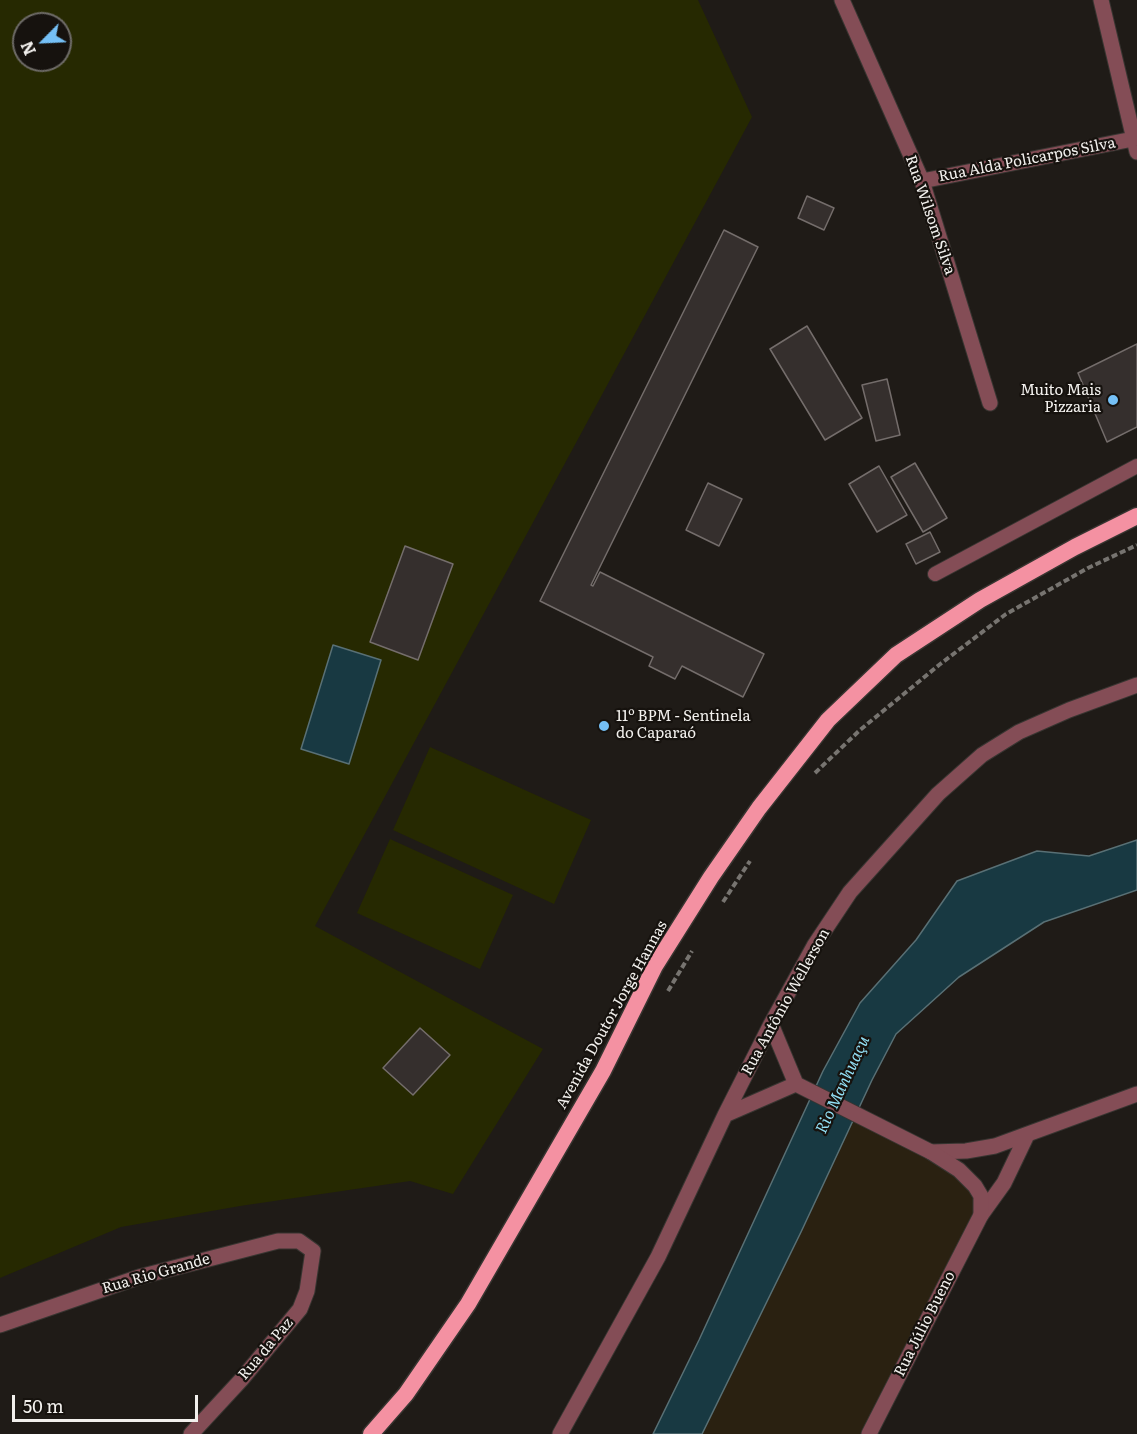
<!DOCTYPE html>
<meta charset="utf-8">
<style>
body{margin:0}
#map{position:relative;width:1137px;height:1434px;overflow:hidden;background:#1f1b17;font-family:Literata,serif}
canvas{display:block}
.north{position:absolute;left:12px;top:12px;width:60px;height:60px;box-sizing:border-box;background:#16120e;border:2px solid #6e6b67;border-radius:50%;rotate:246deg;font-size:16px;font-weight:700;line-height:24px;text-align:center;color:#f2f0ed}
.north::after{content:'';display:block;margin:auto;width:21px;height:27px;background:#75c0f6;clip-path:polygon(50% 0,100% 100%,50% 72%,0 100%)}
.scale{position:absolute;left:12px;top:1395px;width:186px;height:27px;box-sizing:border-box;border:3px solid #f2f0ed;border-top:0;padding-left:8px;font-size:18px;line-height:21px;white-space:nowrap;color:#f2f0ed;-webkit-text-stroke:4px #16120e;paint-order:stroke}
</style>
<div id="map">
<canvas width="1137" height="1434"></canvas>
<div class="north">N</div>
<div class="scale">50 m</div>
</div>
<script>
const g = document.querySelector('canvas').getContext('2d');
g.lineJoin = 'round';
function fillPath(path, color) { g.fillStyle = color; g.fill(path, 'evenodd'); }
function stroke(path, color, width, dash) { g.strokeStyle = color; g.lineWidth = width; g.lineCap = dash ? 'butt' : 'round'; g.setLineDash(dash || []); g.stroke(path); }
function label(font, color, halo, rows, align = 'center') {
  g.font = font + ' Literata,serif'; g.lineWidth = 4.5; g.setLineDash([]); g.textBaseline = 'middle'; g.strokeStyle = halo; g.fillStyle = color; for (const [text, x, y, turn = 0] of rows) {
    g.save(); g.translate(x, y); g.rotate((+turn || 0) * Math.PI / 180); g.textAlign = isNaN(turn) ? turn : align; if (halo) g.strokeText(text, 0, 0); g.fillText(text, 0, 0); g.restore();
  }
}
fillPath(new Path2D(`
 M856,1114l119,72 6,29 -112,219h-167z`), '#2a2111');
fillPath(new Path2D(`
 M0,0h698l54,117 -437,809 228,123 -90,145 -43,-13 -170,25 -119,21 -121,51zM24,24h36v36h-36z
 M430,747l161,73 -37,84 -161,-74z
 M390,839l123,56 -33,74 -123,-56z`), '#262901');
const water = new Path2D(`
 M333,645l48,15 -32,104 -48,-15z
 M1137,840v50l-93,32 -85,55 -63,57 -24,46 -71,152 -99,202h-49l46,-94 124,-269 37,-68 56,-63 41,-59 80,-30 52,5z`);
fillPath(water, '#183942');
stroke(water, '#597075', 1.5);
const building = new Path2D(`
 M807,196l27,12 -10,22 -26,-12z
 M724,230l34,17 -167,338 2,1 7,-14 164,82 -21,43 -61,-31 -7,13 -26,-13 4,-9 -113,-56z
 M807,326l55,92 -37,22 -55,-91z
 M1137,344v83l-30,15 -29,-69z
 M887,379l13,56 -24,6 -14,-56z
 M915,463l32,55 -24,14 -32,-55z
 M879,466l28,49 -30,17 -28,-48z
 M708,483l34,16 -23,47 -33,-16z
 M930,532l10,20 -24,12 -10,-20z
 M405,546l48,18 -35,96 -48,-18z
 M420,1028l30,27 -37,40 -30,-27z`);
fillPath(building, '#352f2d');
stroke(building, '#746d6b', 1.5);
const service = new Path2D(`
 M935,574l202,-108`);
const minor = new Path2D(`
 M842,0l80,181 68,222
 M1101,0l36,152
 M922,181l211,-42
 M931,1152l35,-1 29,-5 142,-52
 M981,1215l23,-32 23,-48
 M0,1325l139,-48 139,-36h21l14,10 -6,40 -7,18 -59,71 -50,54`);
const tertiary = new Path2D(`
 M771,1024l25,60
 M796,1084l135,68 28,18 16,16 6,10v19l-112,219
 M725,1115l71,-31
 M560,1434l98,-177 67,-142 46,-91 43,-78 36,-54 88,-98 44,-39 37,-23 50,-22 68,-25`);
const trunk = new Path2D(`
 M371,1434l35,-40 62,-90 135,-233 52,-105 56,-89 48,-69 69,-88 68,-65 84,-55 95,-53 62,-31`);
stroke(service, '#383531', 16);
stroke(minor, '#383531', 17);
stroke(tertiary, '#383531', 17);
stroke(trunk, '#383531', 19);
stroke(new Path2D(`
 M815,773l45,-43 79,-65 67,-51 82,-46 49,-23
 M723,902l27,-41
 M668,991l24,-40`), '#777470', 4, [6, 3]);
stroke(service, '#844d56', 14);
stroke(minor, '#844d56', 15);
stroke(tertiary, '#844d56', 15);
stroke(trunk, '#f491a2', 16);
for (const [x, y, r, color] of [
 [1113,400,6,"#75c0f6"],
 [604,726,6,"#75c0f6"]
]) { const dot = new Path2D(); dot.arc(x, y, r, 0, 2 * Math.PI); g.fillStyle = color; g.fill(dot); stroke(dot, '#16120e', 2); }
label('15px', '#f2f0ed', '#16120e', [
 ["Rua Alda Policarpos Silva",1027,160,-11],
 ["Rua Wilsom Silva",930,215,71],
 ["Rua Antônio Wellerson",786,1002,-61],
 ["Avenida Doutor Jorge Hannas",612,1015,-61],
 ["Rua Rio Grande",156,1274,-16],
 ["Rua Júlio Bueno",925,1324,-63],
 ["Rua da Paz",266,1349,-50]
]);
label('15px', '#f2f0ed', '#16120e', [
 ["Muito Mais",1101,391],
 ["Pizzaria",1101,408],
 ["11º BPM - Sentinela",616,717,"left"],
 ["do Caparaó",616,734,"left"]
], 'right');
label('italic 16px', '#91def4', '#16120e', [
 ["Rio Manhuaçu",843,1085,-65]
]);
</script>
